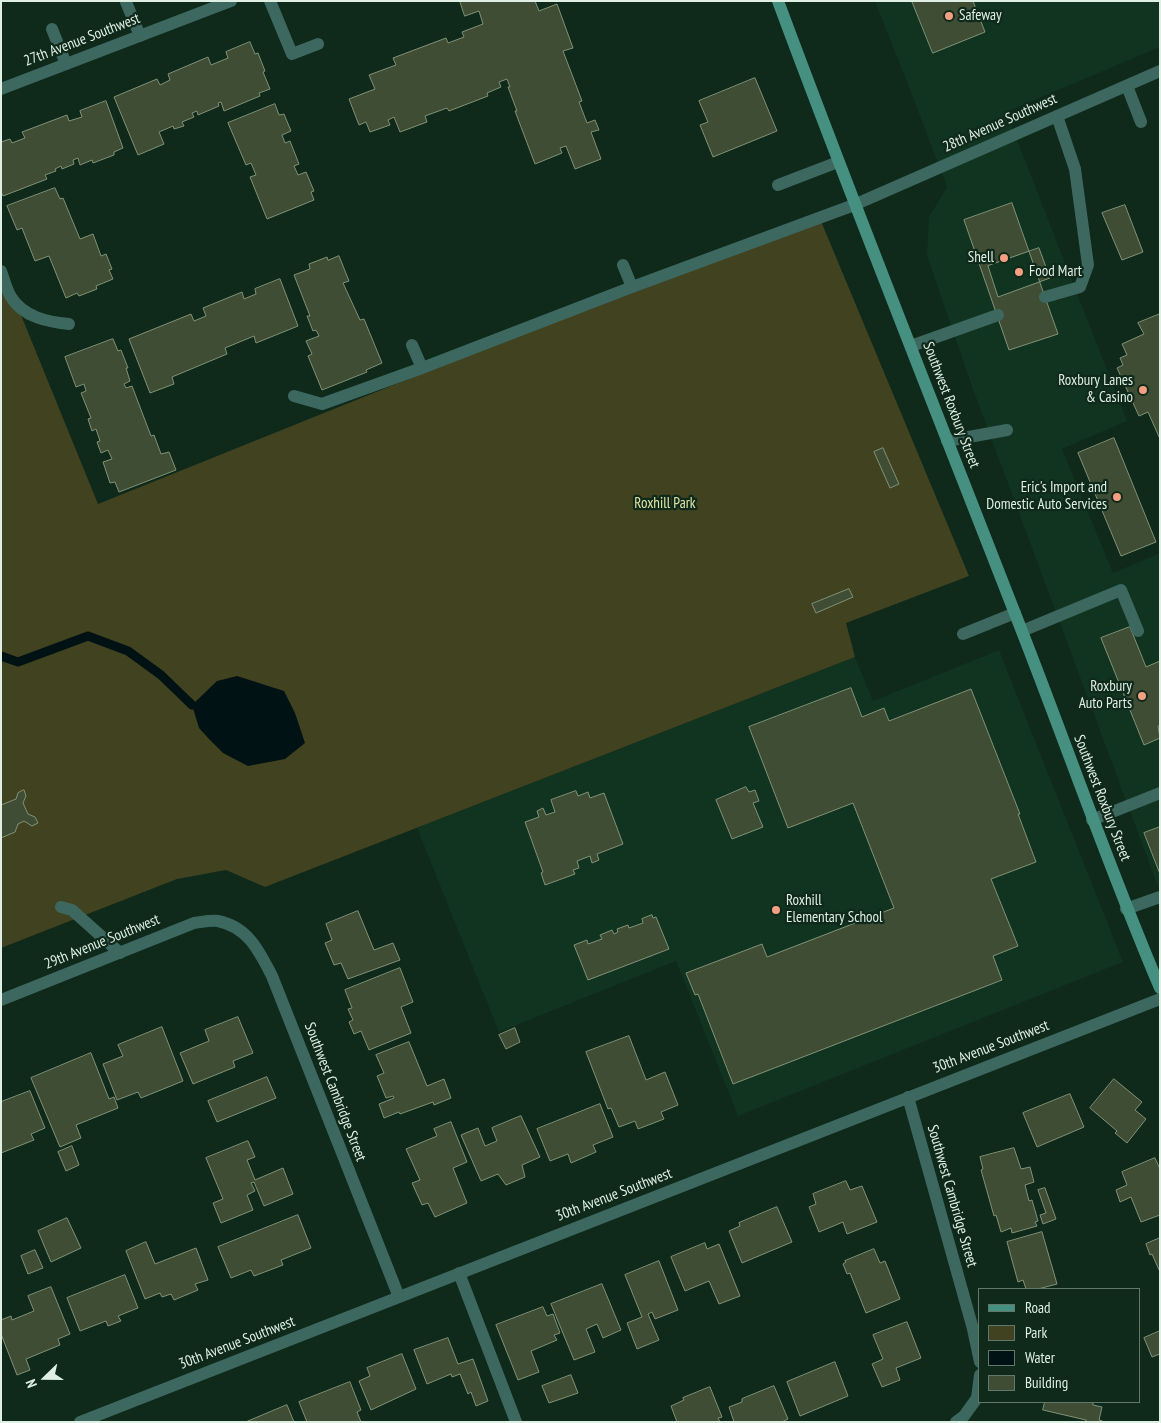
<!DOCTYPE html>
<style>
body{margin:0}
#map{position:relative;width:1161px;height:1423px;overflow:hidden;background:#0f291a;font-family:"PT Sans Narrow",sans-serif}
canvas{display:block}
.frame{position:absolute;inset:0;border:2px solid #dfefe4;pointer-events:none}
.legend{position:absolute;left:978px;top:1288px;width:162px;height:115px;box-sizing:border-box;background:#0f291a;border:1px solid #62786b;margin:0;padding:6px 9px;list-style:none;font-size:15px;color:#dfefe4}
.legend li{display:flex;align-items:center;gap:10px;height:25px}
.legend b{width:25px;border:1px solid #62786b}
.north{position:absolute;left:20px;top:1353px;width:50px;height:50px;-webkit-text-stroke:4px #0f291a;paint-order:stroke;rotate:248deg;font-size:14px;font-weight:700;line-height:20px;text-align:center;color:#dfefe4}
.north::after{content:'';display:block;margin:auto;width:18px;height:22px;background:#dfefe4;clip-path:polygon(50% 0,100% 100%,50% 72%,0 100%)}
</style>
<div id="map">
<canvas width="1161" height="1423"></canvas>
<div class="frame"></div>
<ul class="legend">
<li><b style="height:6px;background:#469082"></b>Road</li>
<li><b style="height:14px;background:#414220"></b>Park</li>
<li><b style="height:14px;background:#001214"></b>Water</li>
<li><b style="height:14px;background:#3f4d35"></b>Building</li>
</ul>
<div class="north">N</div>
</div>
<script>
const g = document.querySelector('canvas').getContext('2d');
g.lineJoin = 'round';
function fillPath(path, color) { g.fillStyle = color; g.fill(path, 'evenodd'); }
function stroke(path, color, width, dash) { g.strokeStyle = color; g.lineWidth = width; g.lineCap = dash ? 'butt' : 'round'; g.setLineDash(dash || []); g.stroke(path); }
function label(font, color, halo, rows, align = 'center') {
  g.font = font + ' "PT Sans Narrow",sans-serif'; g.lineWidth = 4.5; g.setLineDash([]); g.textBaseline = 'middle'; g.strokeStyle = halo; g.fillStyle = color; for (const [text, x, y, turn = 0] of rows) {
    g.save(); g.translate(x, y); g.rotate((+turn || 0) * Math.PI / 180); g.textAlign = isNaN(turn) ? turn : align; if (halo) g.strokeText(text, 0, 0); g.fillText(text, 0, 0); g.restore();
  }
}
fillPath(new Path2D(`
 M875,1h285v46l-154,65 121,309 -65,28 51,124 47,-20v339l-186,-500 -47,-136 2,-39 18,-30 -33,-87z
 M999,650l124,312 -385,154 -62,-155 -177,71 -82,-204 438,-171 18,44z`), '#113420');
fillPath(new Path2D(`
 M818,214l151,362 -123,47 9,34 -590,230 -39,-17 -49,9 -176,69v-682l97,238z`), '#414220');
fillPath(new Path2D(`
 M237,676l47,15 11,22 10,30 -20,16 -37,7 -25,-13 -14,-14 -10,-11 -7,-23 25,-24z`), '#001214');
stroke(new Path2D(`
 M1,656l17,6 70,-26 40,15 33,24 31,30`), '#001214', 9);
const building = new Path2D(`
 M460,1h75l4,10 18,-7 16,44 -10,3 19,50 -3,1 8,21 8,-3 4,10 -8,2 10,27 -26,10 -9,-23 -6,2 2,5 -27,11 -20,-53h2l-9,-24h2l-3,-8 -8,3 2,5 -14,6 1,3 -39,15 -2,-3 -22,8 2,6 -27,10 -6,-15 -6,3 2,5 -20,7 -4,-10 -7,3 -10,-26 26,-10 -6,-14 27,-10 -3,-7 53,-20 2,5 16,-6 -2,-5 21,-8 -4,-13 -14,5z
 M912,1h61l12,31 -52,21z
 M250,42l5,12 3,-1 7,18 -2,1 7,17 -11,4 1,3 -36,15 -3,-9 -3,1 1,3 -21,9 -1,-4 -5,2 2,4 -12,5 2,4 -10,3 -1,-3 -14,6 5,12 -26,11 -24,-58 43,-18 3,6 10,-5 -2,-6 40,-17 3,8 17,-7 -2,-6z
 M755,78l22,53 -64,26 -13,-32 8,-3 -9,-21z
 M106,101l17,47 -9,4v3l-21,8 -1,-3 -12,5 -2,-7 -5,2 1,4 -12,5 -1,-3 -6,3 1,2 -11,4 2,4 -44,17 -2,-4v-50l9,-3 2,4 13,-5 -3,-6 45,-17 2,6 13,-4 -2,-6z
 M275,104l4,11 5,-1 7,17 -9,4 3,8 5,-2 9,23 -5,2 4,9 8,-3 8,19 -3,1 3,8 -47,19 -17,-42 6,-2 -5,-12 -5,2 -18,-42z
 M55,188l5,11 3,-1 17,41 13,-5 8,22 5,-2 6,15 -3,1 4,9 -17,7 1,3 -18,7 -2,-3 -11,5 -17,-42 -14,5 -13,-33 -5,2 -10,-24z
 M1012,203l46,131 -49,16 -45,-130z
 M1125,205l18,47 -21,8 -20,-47z
 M1039,248l11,30 -52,19 -10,-31z
 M339,256l10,25 -6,2 17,37 4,-1 18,44 -16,7 1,2 -45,18 -14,-34 4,-2 -6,-13 13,-5 -3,-6 -3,1 -6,-15h3l-16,-41 16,-6 -1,-5 18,-7 1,3z
 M280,279l18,47 -42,17 -2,-7 -29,12 2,6 -55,23 2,7 -24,9 -21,-54 62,-25 3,7 12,-5 -3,-8 39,-16 2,7 12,-5 -1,-5z
 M1160,314v125l-12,-27 -9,4 -22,-48 6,-3 -3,-7 7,-3 -5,-11 22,-10 -6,-11z
 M113,339l5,12 3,-1 7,18h-2l4,13 -6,3 2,4 6,-2 19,50 3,-1 7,19 8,-2 7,18 -57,22 -4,-10 -5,1 -7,-21 9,-3 -4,-9 -7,3 -4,-11 3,-1 -4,-12 -4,2 -4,-12 3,-1 -10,-25 5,-2 -2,-7 -8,3 -11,-30z
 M1114,438l42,104 -35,14 -43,-103z
 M883,448l16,36 -9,4 -16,-36z
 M849,589l4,8 -37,16 -4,-9z
 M1130,627l16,40 14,-6v64l-2,1 2,12 -16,7 -43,-107z
 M851,688l11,29 22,-9 5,13 82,-32 49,125h-2l18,48 -45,17 27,67 -25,10 9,24 -269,104 -35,-90 -3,1 -9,-22 76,-29 5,13 127,-49 -41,-105 -65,25 -39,-101z
 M746,787l3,5 6,-2 4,11 -6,2 10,24 -31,12 -16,-39z
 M24,790l2,6 -3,7 5,11 7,3 3,6 -6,3 -8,-5 -6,3 -3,8 -14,6v-33l15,-6 2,-6z
 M576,791l2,5 10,-4 2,6 14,-5 19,51 -26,10 2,6 -7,3 -2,-7 -13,5 2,7 -6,2 2,4 -30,11 -4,-12 2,-1 -18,-50 14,-5 -2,-6 6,-3 3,7 9,-3 -4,-12z
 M1160,827v47l-16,-41z
 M358,911l16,39 19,-7 7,17 -52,19 -7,-16 -7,2 -9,-22 7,-3 -6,-16z
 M652,915l1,3 3,-1 13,32 -81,31 -14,-35 13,-5 1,4 14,-5 -2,-4 12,-5 2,4 4,-2 -1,-3 11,-4 1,3 14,-5 -1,-4z
 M400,968l13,34 -12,5 10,26 -42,17 -8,-19 -7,3 -5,-12 4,-2 -5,-11 4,-1 -7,-18z
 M238,1017l15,36 -20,8 2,6 -42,17 -13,-31 29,-12 -4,-11z
 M162,1027l21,54 -42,17 -3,-6 -21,8 -14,-36 20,-8 -5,-11z
 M515,1028l5,14 -14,7 -7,-14z
 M629,1036l17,44 19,-8 13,33 -17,7 3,7 -26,10 -3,-8 -16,6 -8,-19 -3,1 -22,-57z
 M409,1042l18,44 17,-7 7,19 -17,7 -1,-3 -33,12 -1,-2 -15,6 -5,-14 15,-6 -1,-2 -7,2 -9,-22 7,-3 -8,-18z
 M91,1053l18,46 5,-2 4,11 -42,17 5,13 -21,9 -29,-69z
 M267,1077l9,21 -59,24 -9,-21z
 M1114,1079l28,23 -7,8 11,9 -19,24 -12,-10 2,-2 -27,-23z
 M30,1091l15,37 -14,6 3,6 -33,13v-51z
 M1070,1094l14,33 -47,20 -14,-34z
 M600,1104l13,33 -20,8 3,7 -25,11 -3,-9 -18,7 -13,-32z
 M521,1116l19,41 -18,8 3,12 -19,8 -8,-11 -17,7 -20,-46 17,-7 7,18 12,-5 -5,-13z
 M451,1122l16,40 -14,6 14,35 -32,14 -7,-14 -6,2 -10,-22 8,-3 -14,-31 31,-13 -3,-7z
 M248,1141l7,16 -8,3 8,20 28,-12 10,26 -29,12 -10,-24 -3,1 4,8 -8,4 6,15 -32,13 -8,-20 10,-4 -17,-41z
 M72,1146l7,19 -13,6 -8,-19z
 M1014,1148l7,21 9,-2 4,15 -9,3 4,16 3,-1 6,21 -3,1 2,4 -25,7 -1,-5 -10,4 -5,-17 -2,1 -13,-46 2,-1 -3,-12z
 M1155,1158l5,11v46l-19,7 -10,-25 -11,5 -4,-12 11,-5 -5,-13z
 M846,1181l4,9 12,-4 15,36 -30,12 -4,-12 -24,10 -10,-25 7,-3 -3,-10z
 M1045,1188l11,31 -13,5 -3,-9 6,-2 -8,-23z
 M777,1207l15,35 -50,21 -13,-32 11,-5 -1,-3z
 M298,1215l13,33 -30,12 2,5 -29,11 -3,-6 -20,8 -13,-31z
 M67,1218l14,30 -30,14 -13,-31z
 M1042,1232l15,52 -19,5h-12l-3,-9 -5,2 -11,-40z
 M1160,1238v34l-8,-18 -2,1 -4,-11z
 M146,1242l9,22 41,-16 12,32 -13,4 3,6 -24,10 -3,-6 -9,3 -2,-4 -15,6 -19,-48z
 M705,1243l2,6 12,-5 21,52 -21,8 -10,-23 -24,10 -14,-34z
 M874,1249l6,14 5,-2 15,38 -34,14 -16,-40 -3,1 -4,-10 3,-2 -1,-1z
 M35,1250l8,18 -15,6 -7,-18z
 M659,1261l19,49 -23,9 -3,-7 -4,2 11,26 -22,9 -10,-26 15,-6 -17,-42z
 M125,1275l13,33 -20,8 3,5 -13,5 -2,-5 -26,10 -13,-33z
 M602,1284l19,46 -18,8 -6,-14 -11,5 9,23 -21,8 -23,-56z
 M51,1287l19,47 -12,5 2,6 -34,14 4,11 -13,5 -16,-41v-14l10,-4 1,4 22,-9 -6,-15z
 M543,1307l4,9 6,-2 7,19 -6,2 3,5 -26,11 8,21 -21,8 -22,-55z
 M907,1322l14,36 -25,10 4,12 -18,7 -10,-23 11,-5 -10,-24z
 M1160,1331v23l-8,3 -8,-19z
 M448,1338l10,26 15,-5 15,42 -12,5 -5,-14 -3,2 -8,-20 -8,3 -1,-3 -24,10 -13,-34z
 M402,1354l14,35 -45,21 -12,-29 11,-5 -3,-8z
 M835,1362l13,34 -48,20 -13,-34z
 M571,1375l7,18 -29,10 -7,-17z
 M350,1382l11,28 -4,2 4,10h-54l-8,-20z
 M774,1386l14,33 -6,3h-48l-5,-15 13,-5v-3z
 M710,1387l12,30 -4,1 2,4h-43l-6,-16 13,-6 -1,-2z
 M1045,1402h48v3l9,2 -3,13 6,2h-19v-2l-43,-10z
 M287,1405l7,17h-48z`);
fillPath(building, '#3f4d35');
stroke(building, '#819277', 1);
stroke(new Path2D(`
 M270,1l22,53 26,-10
 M126,2l14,34
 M52,29l14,35
 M1127,86l14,36
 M778,185l60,-23
 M623,265l9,22
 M1,271c3,8 5,18 10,26 12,20 37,25 58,27
 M1045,297l35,-10 8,-22 -13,-96 -18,-53
 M412,345l10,23
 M911,346l87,-31
 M294,396l28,8 100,-36 210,-81 222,-82
 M947,441l60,-11
 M1022,631l99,-41 17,41
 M963,634l52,-21
 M1092,820l68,-27
 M61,907l11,3 48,43
 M1126,909l34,-12
 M459,1273l57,149`), '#3c6860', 12);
stroke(new Path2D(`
 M1,89l230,-88
 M854,205l306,-134
 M1,1000l193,-77c8,-1 17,-3 24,-2 30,6 41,30 54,55l127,321
 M908,1097l65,232 7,33
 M80,1422l1080,-423
 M956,1422l8,-6 13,-18 3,-23`), '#3c6860', 12);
stroke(new Path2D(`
 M778,1c76,205 157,407 236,610 50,126 93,253 146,377`), '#469082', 12);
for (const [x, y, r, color] of [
 [949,16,5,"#f39f82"],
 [1004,258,5,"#f39f82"],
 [1019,272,5,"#f39f82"],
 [1143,390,5,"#f39f82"],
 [1117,497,5,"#f39f82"],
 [1142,696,5,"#f39f82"],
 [776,910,5,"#f39f82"]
]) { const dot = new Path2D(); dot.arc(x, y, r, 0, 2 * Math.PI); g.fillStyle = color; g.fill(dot); stroke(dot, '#0f291a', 2); }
label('15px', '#dfefe4', '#0f291a', [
 ["Safeway",959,16,"left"],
 ["Shell",994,258],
 ["Food Mart",1029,272,"left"],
 ["Roxbury Lanes",1133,381],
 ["& Casino",1133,398],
 ["Eric's Import and",1107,488],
 ["Domestic Auto Services",1107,505],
 ["Roxbury",1132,687],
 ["Auto Parts",1132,704],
 ["Roxhill",786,901,"left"],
 ["Elementary School",786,918,"left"]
], 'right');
label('15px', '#dfefe4', '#0f291a', [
 ["27th Avenue Southwest",82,40,-21],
 ["28th Avenue Southwest",1000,123,-24],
 ["Southwest Roxbury Street",951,405,69],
 ["Southwest Roxbury Street",1102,798,69],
 ["29th Avenue Southwest",102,942,-22],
 ["30th Avenue Southwest",991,1047,-21],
 ["Southwest Cambridge Street",335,1092,69],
 ["30th Avenue Southwest",614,1195,-21],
 ["Southwest Cambridge Street",952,1196,74],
 ["30th Avenue Southwest",237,1343,-21]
]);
label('15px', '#e4e6a5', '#0f291a', [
 ["Roxhill Park",665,504]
]);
</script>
